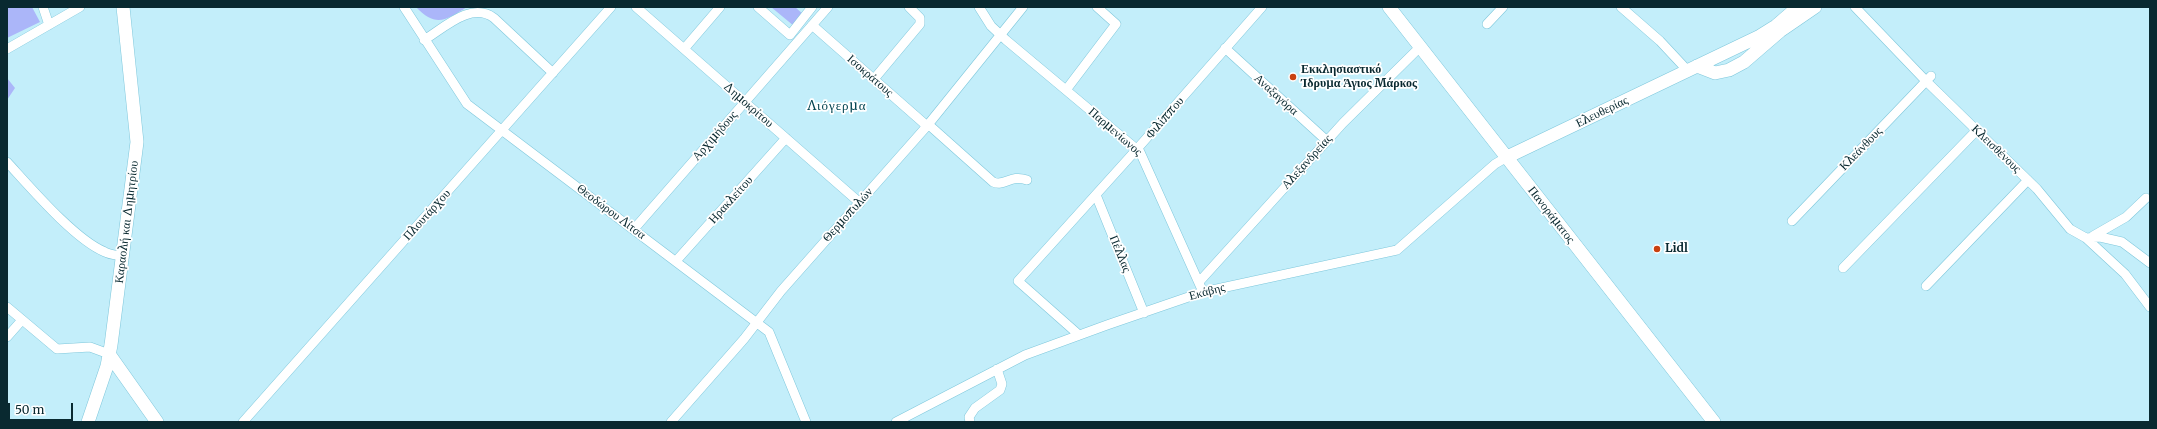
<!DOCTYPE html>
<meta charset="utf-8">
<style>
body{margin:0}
#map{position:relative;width:2157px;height:429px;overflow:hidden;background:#c3eefa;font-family:Merriweather,serif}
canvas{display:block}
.frame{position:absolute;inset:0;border:8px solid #092930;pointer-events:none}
.scale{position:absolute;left:8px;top:403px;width:65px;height:18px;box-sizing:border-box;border:2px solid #092930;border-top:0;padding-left:5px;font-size:12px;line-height:14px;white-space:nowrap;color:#092930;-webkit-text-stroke:3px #fff;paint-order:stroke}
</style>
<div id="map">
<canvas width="2157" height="429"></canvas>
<div class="frame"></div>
<div class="scale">50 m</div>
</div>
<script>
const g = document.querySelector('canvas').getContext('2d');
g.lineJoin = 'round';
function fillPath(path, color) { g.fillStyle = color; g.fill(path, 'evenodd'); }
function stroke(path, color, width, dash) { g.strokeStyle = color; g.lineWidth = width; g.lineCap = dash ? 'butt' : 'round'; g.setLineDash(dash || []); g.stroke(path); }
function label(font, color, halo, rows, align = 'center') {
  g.font = font + ' Merriweather,serif'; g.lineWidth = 3.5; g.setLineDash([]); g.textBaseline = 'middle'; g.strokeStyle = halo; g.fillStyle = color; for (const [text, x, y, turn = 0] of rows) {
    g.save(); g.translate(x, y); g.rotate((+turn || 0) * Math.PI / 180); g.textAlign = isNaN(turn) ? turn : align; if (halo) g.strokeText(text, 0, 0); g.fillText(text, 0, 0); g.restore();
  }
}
fillPath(new Path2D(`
 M7,7h25l8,15 -33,16z
 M416,7h51c-21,13 -31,21 -51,0z
 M771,7h24l9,8 -10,11z
 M7,78l8,10 -8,12z`), '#abb6f9');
const street = new Path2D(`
 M43,7l6,18
 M404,7l63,97 302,228 37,90
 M636,7l224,196
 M758,7l32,28 22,-28
 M979,7l12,19 15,14 134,112 63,140
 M1621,7l39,34 28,30
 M1855,7l71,74 111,108 33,40 16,9 14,-1 22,5 28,21
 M1487,24l16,-17
 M812,25l115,101
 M424,40c20,-12 47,-39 70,-22l59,55
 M1225,48l102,93
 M7,49l73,-42
 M684,49l36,-42
 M874,79l46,-55v-6l-11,-11
 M1066,90l50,-66 -19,-17
 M929,125l64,57c12,5 17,-8 34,-2
 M7,162c23,25 68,78 98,90 5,3 12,3 18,4
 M1096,195l48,118
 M1792,221l139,-145
 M634,229l194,-222
 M2093,236l33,-19 20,-19
 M2086,238l39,36 25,33
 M676,261l110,-123
 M1843,268l133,-137
 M1199,282l144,-159 77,-76
 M1926,286l102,-106
 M7,307l50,42 33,-2 19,7
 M1079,335l-61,-54 119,-132 125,-142
 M7,337l15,-17
 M243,422l368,-415
 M671,422l73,-83 37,-48 146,-165 96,-119
 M896,422l129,-67 82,-30 96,-33 194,-42 98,-86 12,-7
 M970,422l-1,-5 6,-9 25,-18 2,-6 -5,-15`);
const secondary = new Path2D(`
 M1389,7l325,415
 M1697,66l18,7 14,-3 15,-8 36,-31 35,-24
 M1507,157l253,-121 16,-10 22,-19
 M109,354l48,68
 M88,422l19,-56 4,-21 26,-203 -14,-135`);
stroke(street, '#7ec7db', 10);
stroke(secondary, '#7ec7db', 14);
stroke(street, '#fff', 9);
stroke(secondary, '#fff', 13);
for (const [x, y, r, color] of [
 [1293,77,4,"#c94110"],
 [1657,249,4,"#c94110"]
]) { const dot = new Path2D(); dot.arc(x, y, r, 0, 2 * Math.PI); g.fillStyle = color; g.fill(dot); stroke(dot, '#fff', 1.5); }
label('bold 12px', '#092930', '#fff', [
 ["Εκκλησιαστικό",1301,70],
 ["Ίδρυμα Άγιος Μάρκος",1301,84],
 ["Lidl",1665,249]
], 'left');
label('12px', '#092930', '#fff', [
 ["Ισοκράτους",870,76,41],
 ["Αναξαγόρα",1276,95,42],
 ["Δημοκρίτου",748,105,41],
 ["Ελευθερίας",1602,112,-26],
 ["Φιλίππου",1165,118,-49],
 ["Παρμενίωνος",1115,132,41],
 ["Αρχιμήδους",715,136,-49],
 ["Κλεάνθους",1861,149,-46],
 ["Κλεισθένους",1996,149,44],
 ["Αλεξανδρείας",1307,162,-48],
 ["Ηρακλείτου",731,200,-48],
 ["Θεοδώρου Λίτσα",611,212,37],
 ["Πλουτάρχου",427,215,-48],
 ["Θερμοπυλών",848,215,-48],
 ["Πανοράματος",1551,215,52],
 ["Καραολή και Δημητρίου",127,222,-83],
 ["Πέλλας",1120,254,68],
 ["Εκάβης",1207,292,-15]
]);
g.letterSpacing = '1px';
label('13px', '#034451', '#fff', [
 ["Λιόγερμα",837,106]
]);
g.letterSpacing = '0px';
</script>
